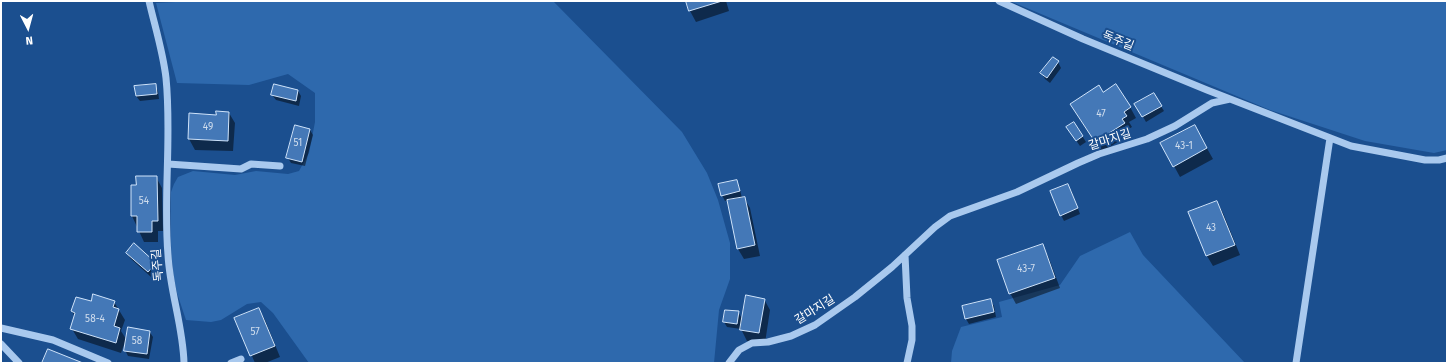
<!DOCTYPE html>
<meta charset="utf-8">
<style>
body{margin:0}
#map{position:relative;width:1448px;height:364px;overflow:hidden;background:#1b4f8f;font-family:"Fira Sans",sans-serif}
canvas{display:block}
.frame{position:absolute;inset:0;border:2px solid #fff;pointer-events:none}
.north{position:absolute;left:8px;top:8px;width:40px;height:40px;-webkit-text-stroke:3px #1b4f8f;paint-order:stroke;rotate:174deg;font-size:11px;font-weight:700;line-height:16px;text-align:center;color:#fff}
.north::after{content:'';display:block;margin:auto;width:14px;height:18px;background:#fff;clip-path:polygon(50% 0,100% 100%,50% 72%,0 100%)}
</style>
<div id="map">
<canvas width="1448" height="364"></canvas>
<div class="frame"></div>
<div class="north">N</div>
</div>
<script>
const g = document.querySelector('canvas').getContext('2d');
g.lineJoin = 'round';
function fillPath(path, color) { g.fillStyle = color; g.fill(path, 'evenodd'); }
function stroke(path, color, width, dash) { g.strokeStyle = color; g.lineWidth = width; g.lineCap = dash ? 'butt' : 'round'; g.setLineDash(dash || []); g.stroke(path); }
function label(font, color, halo, rows, align = 'center') {
  g.font = font + ' "Fira Sans","Noto Sans KR",sans-serif'; g.lineWidth = 4; g.setLineDash([]); g.textBaseline = 'middle'; g.strokeStyle = halo; g.fillStyle = color; for (const [text, x, y, turn = 0] of rows) {
    g.save(); g.translate(x, y); g.rotate((+turn || 0) * Math.PI / 180); g.textAlign = isNaN(turn) ? turn : align; if (halo) g.strokeText(text, 0, 0); g.fillText(text, 0, 0); g.restore();
  }
}
fillPath(new Path2D(`
 M194,1h359l129,131 25,41 11,27 12,43v36l-11,31 -5,53h-405l-36,-50 -12,-11 -14,2 -26,16 -10,2 -25,-2c-3,-9 -6,-18 -9,-27 -8,-32 -6,-68 -6,-101l3,-8 4,-7 15,-6 42,4 21,-4 32,3 11,-3 10,-18 6,-31v-29l-27,-19 -39,11 -72,-2 -21,-80z
 M1010,1h437v149l-13,3 -69,-12 -95,-31z
 M1130,232l13,23 102,108h-294l1,-12 9,-24 41,-10 -3,-15 61,-17 20,-29z`), '#2e69ad');
fillPath(new Path2D(`
 M687,1h39l3,10 -33,11 -6,-11z
 M1058,62l3,6 -11,15 -5,-4 -3,-6z
 M155,85l3,6 1,8 -19,2 -4,-5z
 M298,91l3,5 -2,10 -23,-6 -4,-5z
 M1153,94l11,17 -18,11 -10,-18z
 M1130,107l6,11 -7,4 3,5 -5,3 3,4 -28,18 -25,-37z
 M229,113l6,10 -2,28 -38,-1 -6,-11 1,-25 27,2z
 M1074,123l12,19 -6,4 -9,-13z
 M310,130l3,5 -8,31 -14,-3 -3,-5z
 M1200,136l13,23 -33,18 -18,-33z
 M156,177l6,11 1,43h-5v11h-14l-12,-26v-30h5z
 M736,181l3,5 3,12h2l6,10 10,48 -16,3 -6,-10 -10,-49 -3,1 -3,-6z
 M1071,190l9,24 -16,7 -3,-6z
 M1217,202l6,11 17,42 -27,11 -6,-10z
 M1042,246l6,10 12,32 -44,16 -6,-11z
 M127,253l28,11 3,5 -7,8 -21,-19z
 M764,299l6,11 -5,33 -18,-2 -6,-12 -14,-2 -3,-5 14,-10 5,8z
 M991,301l3,5 2,11 -27,7 -3,-5z
 M114,302l11,18 -4,11 5,8 -5,14 -43,-14 -6,-10 3,-12 -3,-6z
 M259,309l6,11 15,37 -15,6h-10l-19,-44z
 M149,331l4,6 -4,22 -21,-3 -3,-6z`), '#0007');
const building = new Path2D(`
 M686,1h36l-33,10z
 M1053,57l6,4 -12,17 -7,-5z
 M156,84l1,10 -21,2 -2,-10z
 M274,84l24,6 -2,11 -25,-6z
 M1116,84l15,23 -7,5 3,4 -5,3 3,4 -30,19 -25,-38 29,-19 4,7z
 M1154,93l8,13 -20,11 -8,-13z
 M216,111l13,1 -1,29 -40,-2 1,-26 27,2z
 M1074,122l9,14 -7,5 -10,-14z
 M295,125l15,4 -8,33 -16,-4z
 M1195,125l12,23 -34,19 -13,-24z
 M136,176h21l1,45h-6v11h-15v-16h-6v-31h5z
 M737,180l3,11 -19,5 -3,-12z
 M1068,184l10,24 -18,8 -10,-25z
 M745,197l10,48 -18,4 -10,-49z
 M1217,201l18,44 -29,11 -18,-44z
 M134,243l22,20 -8,9 -22,-19z
 M1043,244l12,34 -46,16 -12,-34z
 M93,294l22,7 -2,6 6,2 -5,17 6,2 -4,15 -46,-14 5,-16 -4,-2 5,-14 15,4z
 M746,295l19,4 -6,34 -19,-3z
 M991,299l3,13 -29,7 -3,-13z
 M259,308l16,38 -25,10 -16,-38z
 M725,310l14,1 -2,13 -14,-2z
 M128,327l22,4 -3,23 -23,-3z
 M48,349l35,14h-41z`);
fillPath(building, '#4478b7');
stroke(building, '#cfe3fa', 1);
stroke(new Path2D(`
 M149,1c6,26 14,51 17,77 6,59 -3,118 2,177 2,37 15,71 16,108
 M999,1l84,38 124,51 144,56 74,14h14l8,-2
 M168,164l73,5 10,-5 29,2
 M905,255l2,43 5,28v14l-5,23
 M1,328l52,12 55,23
 M1,344l18,19
 M231,363l10,-4
 M729,363l10,-13 13,-7 16,-1 23,-6 24,-11 40,-28 37,-30 43,-40 15,-11 67,-24 61,-29 21,-9 48,-15 28,-13 37,-23 18,-4
 M1296,363l34,-225`), '#a9c9ee', 7);
label('10px', '#d0dded', null, [
 ["47",1101,114],
 ["49",208,127],
 ["51",298,143],
 ["43-1",1184,146],
 ["54",144,201],
 ["43",1211,228],
 ["43-7",1026,269],
 ["58-4",95,319],
 ["57",255,332],
 ["58",137,341]
]);
label('12px', '#fff', '#1b4f8f', [
 ["독주길",1118,41,22],
 ["갈마지길",1110,140,-18],
 ["독주길",158,265,-95],
 ["갈마지길",815,310,-32]
]);
</script>
